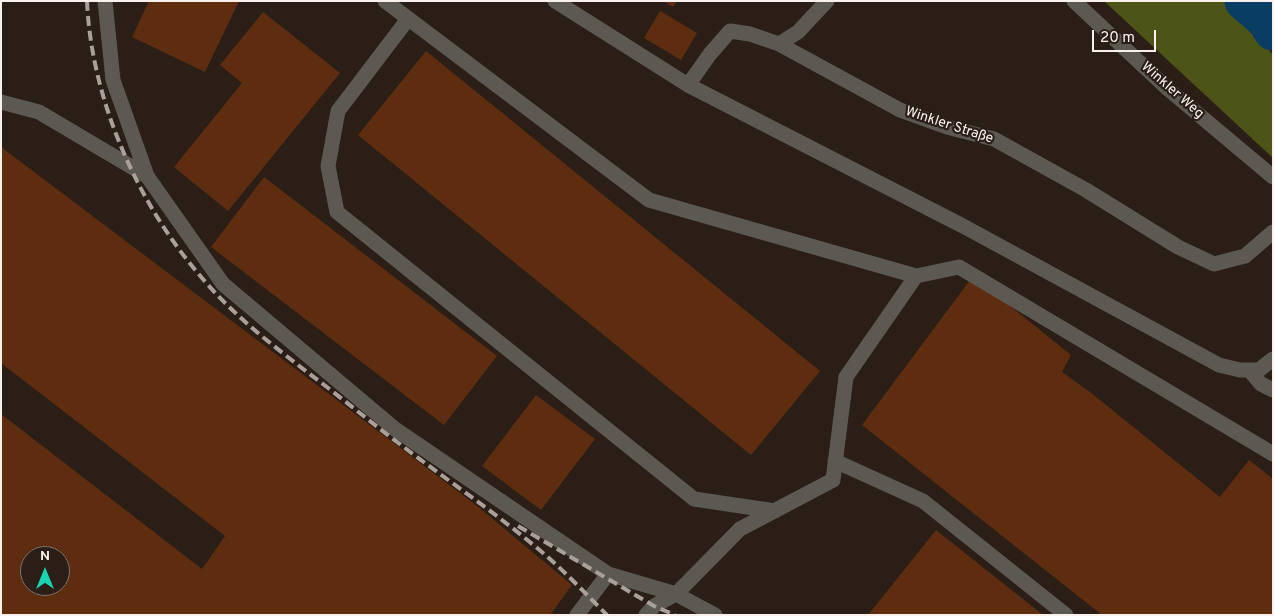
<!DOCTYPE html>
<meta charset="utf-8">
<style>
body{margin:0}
#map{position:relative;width:1274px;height:616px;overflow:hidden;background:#2b1e17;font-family:Overpass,sans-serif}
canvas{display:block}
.frame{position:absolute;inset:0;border:2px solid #fbf1ec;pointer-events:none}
.north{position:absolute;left:20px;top:546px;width:50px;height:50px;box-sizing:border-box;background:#2b1e17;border:1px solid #7e726c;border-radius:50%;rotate:0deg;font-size:14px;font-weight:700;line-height:20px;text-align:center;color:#fbf1ec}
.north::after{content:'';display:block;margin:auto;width:18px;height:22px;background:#16d5b3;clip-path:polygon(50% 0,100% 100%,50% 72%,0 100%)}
.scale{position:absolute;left:1092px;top:30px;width:64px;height:22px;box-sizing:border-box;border:2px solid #fbf1ec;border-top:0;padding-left:6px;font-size:15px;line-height:18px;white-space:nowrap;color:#fbf1ec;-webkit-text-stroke:4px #2b1e17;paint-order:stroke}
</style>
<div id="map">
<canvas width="1274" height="616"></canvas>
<div class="frame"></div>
<div class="north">N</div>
<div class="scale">20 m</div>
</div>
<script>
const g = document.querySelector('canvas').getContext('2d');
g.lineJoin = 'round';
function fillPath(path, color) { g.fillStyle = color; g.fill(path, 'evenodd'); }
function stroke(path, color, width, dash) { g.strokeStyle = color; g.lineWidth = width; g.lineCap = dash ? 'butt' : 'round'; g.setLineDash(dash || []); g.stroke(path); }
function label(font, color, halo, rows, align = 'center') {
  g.font = font + ' Overpass,sans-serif'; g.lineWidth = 4.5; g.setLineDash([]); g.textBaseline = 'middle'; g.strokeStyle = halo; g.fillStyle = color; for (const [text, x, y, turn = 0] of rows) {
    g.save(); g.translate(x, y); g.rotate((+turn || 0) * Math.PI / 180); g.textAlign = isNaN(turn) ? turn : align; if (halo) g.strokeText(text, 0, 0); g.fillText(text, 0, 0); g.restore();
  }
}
fillPath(new Path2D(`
 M1104,1h123l12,11 34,43v103z`), '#4c5417');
stroke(new Path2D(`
 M1244,1l22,19 7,11`), '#0a3d63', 39);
fillPath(new Path2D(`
 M149,1h90l-34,71 -73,-35z
 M664,1h13l-4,6z
 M660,11l37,22 -16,27 -37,-22z
 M263,12l77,61 -112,138 -54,-44 68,-84 -22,-18z
 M426,51l394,320 -69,84 -393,-320z
 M1,147l475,358 96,80 -22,30h-549v-201l201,155 23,-33 -224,-173zM30,556h30v30h-30z
 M264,177l233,179 -53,69 -233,-178z
 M973,276l98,79 -9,17 28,20 130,105 29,-37 24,19v136h-171l-240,-190z
 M536,395l59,44 -54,71 -59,-44z
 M936,530l107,85h-175z`), '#5e2d0f');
stroke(new Path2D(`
 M105,1l8,79 34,96 76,108 172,145 213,145 68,20
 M385,1l264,199 267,76
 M555,1l133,84 275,141 256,139 21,5h19l14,-11
 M1074,1l93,87 106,89
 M408,19l-70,92 -10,55 9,46 357,287 81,12
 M779,44l19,-12 29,-31
 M688,85l22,-31 20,-23 20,3 29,10 121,66 47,17 47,12 92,51 92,57 36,17 31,-8 28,-24
 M1,102l38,10 108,64
 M1250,371l11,13 12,6
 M835,461l88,40 143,114
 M577,615l31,-41
 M646,615l8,-9 22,-12
 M715,615l-39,-21 64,-65 93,-49 13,-103 70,-101 43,-9 314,187`), '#5c5953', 15);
stroke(new Path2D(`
 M87,1c4,96 49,199 110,271 38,47 87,82 135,119 23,18 45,36 69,54 50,38 102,73 149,114 20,18 38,37 57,56
 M518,526l136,80 21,9`), '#aa9f99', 4, [10, 5]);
label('14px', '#fbf1ec', '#2b1e17', [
 ["Winkler Weg",1172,91,41],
 ["Winkler Straße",949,126,18]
]);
</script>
